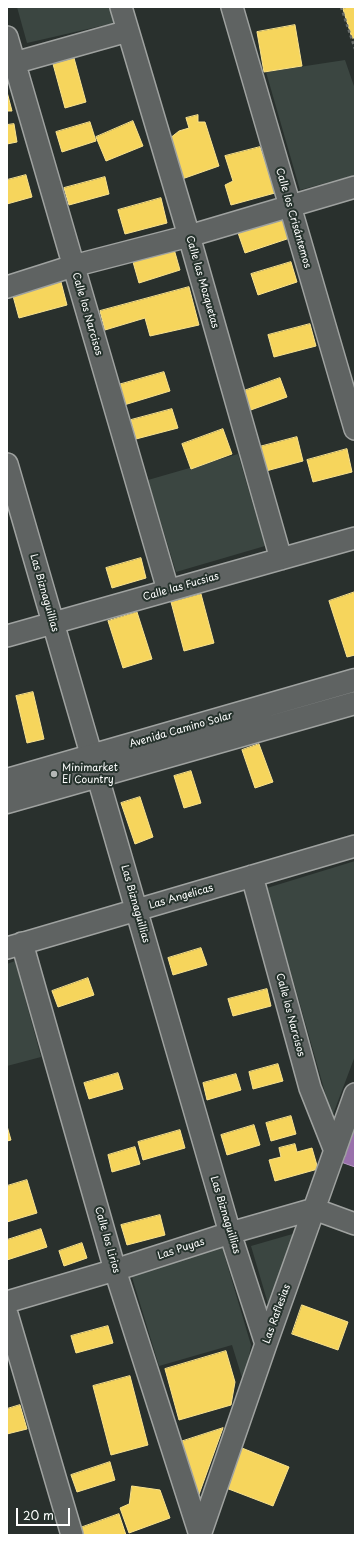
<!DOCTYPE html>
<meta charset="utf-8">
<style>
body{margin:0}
#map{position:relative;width:362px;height:1542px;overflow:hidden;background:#29302d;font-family:"Playpen Sans",sans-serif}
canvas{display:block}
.frame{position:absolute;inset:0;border:8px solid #fff;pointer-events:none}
.scale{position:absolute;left:16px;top:1508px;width:54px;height:18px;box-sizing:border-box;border:2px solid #fff;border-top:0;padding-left:5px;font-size:12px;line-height:14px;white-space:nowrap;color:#fff;-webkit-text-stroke:3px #26332d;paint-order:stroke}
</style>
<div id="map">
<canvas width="362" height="1542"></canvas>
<div class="frame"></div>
<div class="scale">20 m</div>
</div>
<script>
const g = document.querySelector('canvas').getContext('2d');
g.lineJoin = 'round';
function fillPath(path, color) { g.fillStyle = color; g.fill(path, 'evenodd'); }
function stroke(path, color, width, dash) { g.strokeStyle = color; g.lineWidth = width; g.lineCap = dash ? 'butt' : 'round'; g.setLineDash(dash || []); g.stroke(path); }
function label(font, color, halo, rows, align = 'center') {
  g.font = font + ' "Playpen Sans",sans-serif'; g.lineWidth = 4; g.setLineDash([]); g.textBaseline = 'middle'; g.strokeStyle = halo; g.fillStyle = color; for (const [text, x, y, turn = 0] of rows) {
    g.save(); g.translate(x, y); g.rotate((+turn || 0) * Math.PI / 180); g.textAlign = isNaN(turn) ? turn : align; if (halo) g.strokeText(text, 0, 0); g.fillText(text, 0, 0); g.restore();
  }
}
fillPath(new Path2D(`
 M17,7h92l5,16 -87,20z
 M345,60l10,29v86l-55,15 -34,-118z
 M238,454l27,92 -89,26 -28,-92z
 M355,861v195l-23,61 -65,-229z
 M15,961l26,96 -34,9v-102z
 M296,1233l-27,74 -18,-61z
 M222,1247l29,98 -7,39 -12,-39 -73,21 -28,-92z`), '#3b4641');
const homes = new Path2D(`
 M349,7h6v31h-3l-9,-29z
 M295,25l7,41 -38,6 -7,-40z
 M74,58l12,44 -21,6 -12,-44z
 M7,92l5,19h-5z
 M198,115v7h7l14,44 -37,13 -13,-40 10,-8 10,-3 -3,-10z
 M133,121l10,25 -37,15 -10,-24z
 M90,122l6,19 -34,11 -6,-20z
 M14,124l3,18 -10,2v-19z
 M260,147l15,46 -44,12 -6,-20 8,-4 -8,-25z
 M26,175l6,22 -25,7v-24z
 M105,177l4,17 -40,11 -5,-17z
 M161,198l6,25 -42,11 -7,-24z
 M281,213l9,25 -45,15 -9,-26z
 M174,249l6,21 -41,13 -6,-21z
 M291,262l6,20 -39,13 -7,-21z
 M61,282l6,23 -48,13 -6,-22z
 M189,287l10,38 -49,11 -5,-18 -40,12 -5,-19z
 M310,324l6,22 -42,11 -6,-22z
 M164,372l6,19 -46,14 -6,-20z
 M280,378l7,19 -39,14 -7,-19z
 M172,409l6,19 -42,11 -5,-19z
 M223,429l9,25 -41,15 -9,-25z
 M297,437l6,24 -37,10 -7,-24z
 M347,449l5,23 -39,10 -6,-22z
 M141,558l5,20 -34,10 -6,-20z
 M355,592v63l-8,2 -18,-56z
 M201,594l13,49 -30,8 -13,-49z
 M137,612l15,47 -29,9 -15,-47z
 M33,692l11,47 -17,4 -11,-47z
 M259,744l14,38 -18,6 -13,-38z
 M191,771l10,32 -17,5 -10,-32z
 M140,797l13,40 -18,7 -14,-41z
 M201,948l6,17 -34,10 -5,-17z
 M88,978l6,17 -36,12 -6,-16z
 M267,989l4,17 -38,10 -5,-17z
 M278,1064l5,17 -30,8 -4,-17z
 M118,1073l5,16 -34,10 -5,-16z
 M236,1074l5,16 -34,10 -4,-17z
 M291,1116l5,18 -25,7 -5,-18z
 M254,1125l6,20 -33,10 -6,-20z
 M7,1126l4,14 -4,1z
 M180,1130l5,18 -42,12 -5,-18z
 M295,1144l2,8 15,-4 6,21 -43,12 -6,-21 12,-3 -2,-9z
 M135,1147l5,17 -28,8 -4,-17z
 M27,1180l10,33 -30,9v-36z
 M160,1215l5,20 -38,10 -6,-20z
 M41,1229l6,18 -40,13v-20z
 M82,1243l5,15 -23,8 -5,-15z
 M302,1305l46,17 -10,28 -46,-16z
 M108,1326l5,17 -37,10 -5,-17z
 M226,1351l9,31 -4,23 -52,15 -14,-51z
 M130,1376l18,69 -37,10 -18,-69z
 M20,1405l7,24 -20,5v-25z
 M223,1428l-26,72 -20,-57z
 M242,1448l47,19 -16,39 -47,-18z
 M110,1462l5,18 -38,12 -6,-17z
 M132,1486l28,4 10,28 -41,15 -9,-25 9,-4z
 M119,1514l7,21h-44l-2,-7z`);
fillPath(homes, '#f6d55c');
stroke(homes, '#f9e28d', 1);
const offices = new Path2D(`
 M355,1117v50l-17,-6z`);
fillPath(offices, '#9970ab');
stroke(offices, '#b89bc4', 1);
const street = new Path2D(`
 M121,7l68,229 92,323
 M232,7l123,422
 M7,37l161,553
 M7,65l121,-34
 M7,287l66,-21 116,-30 166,-49
 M7,464l223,769 36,111
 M7,636l348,-98
 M252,876l58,212 25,63
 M22,943l93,327 85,265
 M7,948l348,-102
 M7,1302l108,-32 115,-37 84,-24 41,15
 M7,1314l65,221
 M200,1535l66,-191 89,-250`);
const secondary = new Path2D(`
 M7,780l348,-100
 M7,802l348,-99`);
stroke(street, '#9fa2a0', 24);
stroke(secondary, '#9fa2a0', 25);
stroke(new Path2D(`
 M341,7l14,42`), '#686c69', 2.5, [3, 3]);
stroke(street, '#5f6362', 21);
stroke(secondary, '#5f6362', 22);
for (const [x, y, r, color] of [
 [54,774,4,"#b4b7b6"]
]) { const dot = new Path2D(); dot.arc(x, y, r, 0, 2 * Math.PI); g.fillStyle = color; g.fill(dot); stroke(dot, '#26332d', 1.5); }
label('10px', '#fff', '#26332d', [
 ["Calle los Crisántemos",293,218,74],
 ["Calle las Mozquetas",202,282,74],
 ["Calle los Narcisos",87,314,74],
 ["Calle las Fucsias",181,587,-16],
 ["Las Biznaguillias",44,593,74],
 ["Avenida Camino Solar",181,730,-16],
 ["Las Angelicas",181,897,-16],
 ["Las Biznaguillias",135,904,74],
 ["Calle los Narcisos",290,1015,75],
 ["Las Biznaguillias",225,1215,73],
 ["Calle los Lirios",107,1240,74],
 ["Las Puyas",181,1249,-18],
 ["Las Raflesias",277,1314,-70]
]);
label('10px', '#fff', '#26332d', [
 ["Minimarket",62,768],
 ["El Country",62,780]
], 'left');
</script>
